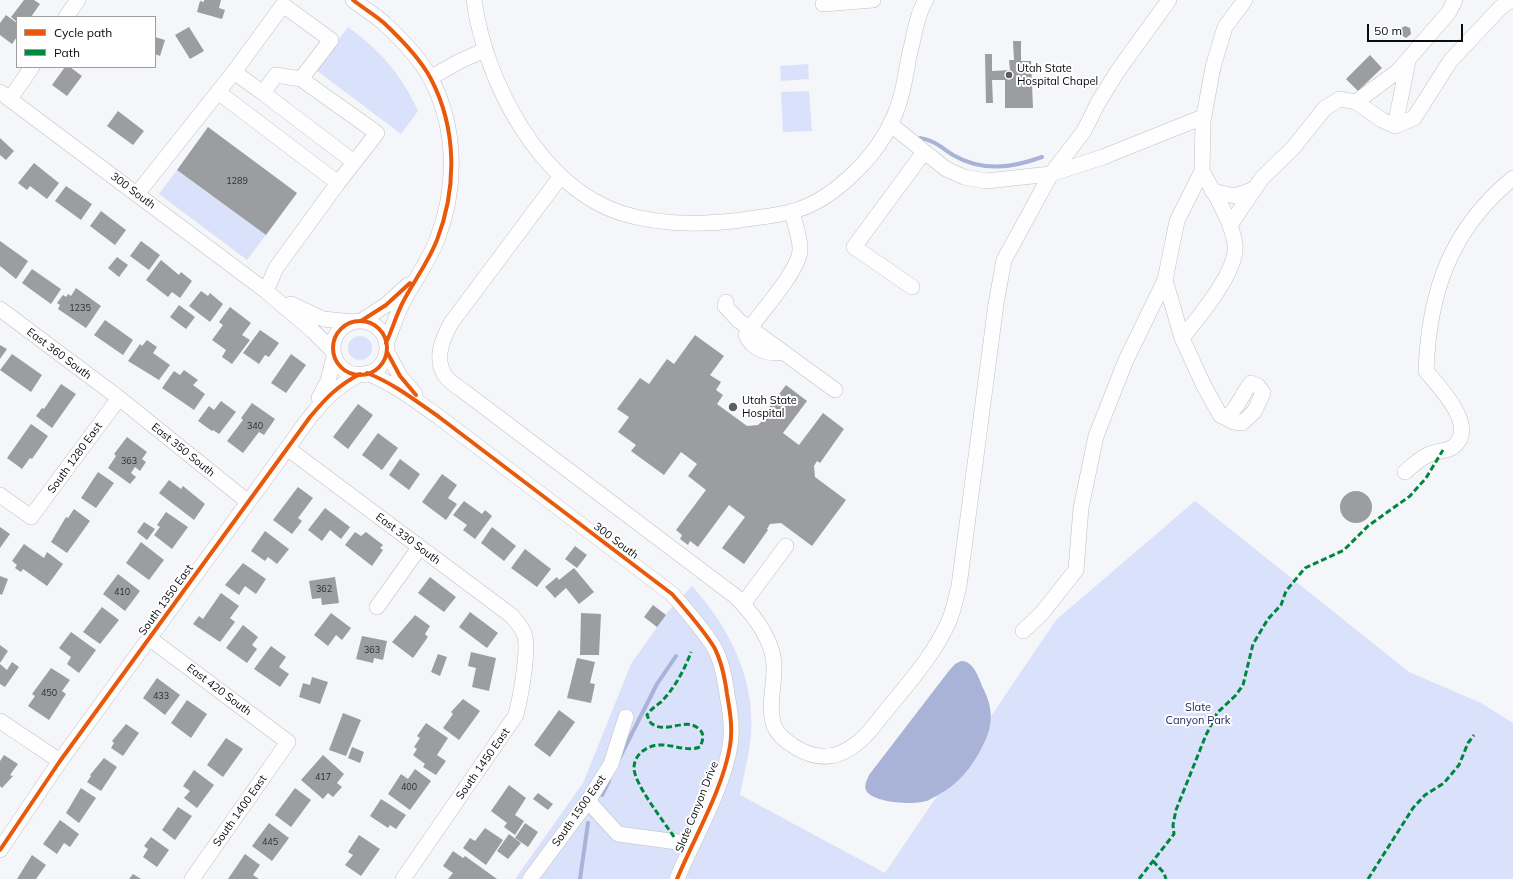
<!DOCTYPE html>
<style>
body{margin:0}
#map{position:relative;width:1513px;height:879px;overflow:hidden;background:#f5f6f9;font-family:Mulish,sans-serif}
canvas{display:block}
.legend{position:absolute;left:16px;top:16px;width:140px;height:52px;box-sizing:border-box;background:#fff;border:1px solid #9d9d9e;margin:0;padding:5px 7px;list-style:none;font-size:12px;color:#0a0b0d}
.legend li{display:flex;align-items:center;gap:8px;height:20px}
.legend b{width:20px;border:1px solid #9d9d9e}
.scale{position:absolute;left:1367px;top:24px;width:96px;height:18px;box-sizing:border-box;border:2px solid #0a0b0d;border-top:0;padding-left:5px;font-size:12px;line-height:14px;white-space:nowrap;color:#0a0b0d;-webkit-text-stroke:3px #fff;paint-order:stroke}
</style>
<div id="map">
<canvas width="1513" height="879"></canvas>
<ul class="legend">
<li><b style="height:5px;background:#e8590c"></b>Cycle path</li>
<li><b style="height:5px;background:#00873e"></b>Path</li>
</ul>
<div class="scale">50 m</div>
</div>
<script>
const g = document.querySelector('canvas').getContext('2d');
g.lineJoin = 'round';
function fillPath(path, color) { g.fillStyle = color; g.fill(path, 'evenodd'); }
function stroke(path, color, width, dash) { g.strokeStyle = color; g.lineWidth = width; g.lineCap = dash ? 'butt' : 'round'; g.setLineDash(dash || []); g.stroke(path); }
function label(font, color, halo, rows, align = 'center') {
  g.font = font + ' Mulish,sans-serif'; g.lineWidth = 4; g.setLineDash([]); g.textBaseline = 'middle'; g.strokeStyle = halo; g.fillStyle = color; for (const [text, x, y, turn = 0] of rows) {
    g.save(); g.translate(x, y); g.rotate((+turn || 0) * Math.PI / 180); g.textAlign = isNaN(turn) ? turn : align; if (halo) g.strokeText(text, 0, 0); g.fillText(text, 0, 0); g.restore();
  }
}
fillPath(new Path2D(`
 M348,27c33,24 53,47 70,84l-17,23 -85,-64z
 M808,64l1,15 -28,2 -1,-15z
 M809,91l3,40 -29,1 -2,-40z
 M177,170l89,65 -19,25 -88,-66z
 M348 348a12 12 0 1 1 24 0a12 12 0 1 1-24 0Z
 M1195,501l214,171 72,31 32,20v156h-998l68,-96 48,-119 35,-50 26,-28c37,41 63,92 59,149 -2,20 -7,40 -11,60l145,78 171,-253z`), '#dae1fa');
fillPath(new Path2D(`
 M961,661c14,0 18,19 23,29 11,23 8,40 -4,61 -14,25 -26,36 -51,49 -12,6 -53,3 -62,-8 -4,-6 0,-12 2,-17l79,-103 7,-8z`), '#a9b3d7');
stroke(new Path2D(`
 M920,138c14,2 22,10 33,17 29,17 59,13 89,2
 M620,757l37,-73 19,-28
 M602,795l7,-14
 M580,879l8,-56`), '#a9b3d7', 4);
fillPath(new Path2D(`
 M24,0h10l6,4 -9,13h-14v5l-6,-5z
 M204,0h17l-2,8 6,2 -3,9 -25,-7 3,-11 4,1z
 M6,15l11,8v14l-5,7 -12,-9v-12z
 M1405,26l5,2 1,6 -5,4 -5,-3 -1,-6z
 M189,27l15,24 -14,8 -15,-24z
 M155,37l10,3 -5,16 -5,-2z
 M1013,41h8v20h10l2,47h-28v-28h-13l1,23h-7l-1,-49h7v17l18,-1 -1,-10h5z
 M1370,55l12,13 -24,23 -12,-12z
 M65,67h5l12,9 -15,20 -15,-11z
 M118,111l26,20 -11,14 -26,-19z
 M208,127l89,66 -31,42 -89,-65z
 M0,138l14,13 -8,9 -6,-5z
 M34,163l25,20 -12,16 -17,-13 -3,4 -9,-7z
 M66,186l26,18 -11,16 -26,-19z
 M101,211l25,19 -11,15 -25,-19z
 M0,241l28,20 -12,18 -16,-13z
 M141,241l19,14 -11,15 -19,-14z
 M117,257l11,8 -9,12 -11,-9z
 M161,260l18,15 2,-3 11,9 -12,17 -8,-6 -4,5 -22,-17z
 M32,269l29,20 -10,15 -29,-21z
 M76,288l25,18 -15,22 -28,-19 2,-4 -3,-2 6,-8 3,2 2,-3 3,2z
 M201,291l7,5 2,-3 13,11 -13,18 -21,-16z
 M179,305l16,12 -9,12 -16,-12z
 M230,307l21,16 -9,12 8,5 -18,24 -10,-7 4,-7 -14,-10 11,-15 -4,-3z
 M105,320l28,20 -10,15 -29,-20z
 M260,330l19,13 -10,14 -4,-2 -6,9 -16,-11z
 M695,335l29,21 -14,19 11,7 -5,8 7,5 -6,9 30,22 11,-1 5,-5 -2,-2 25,-33 21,16 -24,32 16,12 24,-32 21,16 -24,34 -3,-2 -3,5 1,11 31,23 -34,46 -31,-23 -11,1 -3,5 1,1 -24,34 -22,-16 23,-31 -16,-12 -31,42 -8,-6 -2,4 -8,-6 2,-4 -6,-5 30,-40 -18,-14 9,-12 -16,-12 -17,23 -33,-24 5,-6 -18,-13 11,-15 -12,-8 23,-31 9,6 18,-25 7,5z
 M147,340l10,7 -4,6 17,12 -11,15 -31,-19 12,-17 2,2z
 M0,345l7,4 -7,10z
 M12,354l30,21 -11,17 -31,-22z
 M291,354l15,11 -20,28 -15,-10z
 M184,370l14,10 -5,5 12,9 -11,16 -32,-22 12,-17 6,4z
 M61,384l15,10 -24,34 -16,-12 6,-8 2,1z
 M221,401l15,11 -17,22 -6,-4 -1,1 -14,-10 11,-15 5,4z
 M252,403l23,16 -11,16 -5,-3 -16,21 -16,-12 16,-21 -2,-2z
 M358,404l15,11 -25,34 -15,-12z
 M31,424l17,12 -16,23 -2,-1 -8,11 -15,-11z
 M378,433l20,15 -16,22 -20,-15z
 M127,437l20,15 -5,7 4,3 -6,9 -5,-4 -4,6 5,4 -6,7 -22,-16 8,-12 -2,-2z
 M400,459l20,15 -11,16 -20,-15z
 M98,472l16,11 -18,25 -15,-10z
 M442,474l15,11 -9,13 9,6 -11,16 -24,-18z
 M169,480l12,9 2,-3 22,18 -11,16 -35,-27z
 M298,487l15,11 -15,20 4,3 -10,13 -19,-14z
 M1340 507a16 16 0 1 1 32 0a16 16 0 1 1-32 0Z
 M464,501l18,13 3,-4 7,6 -17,23 -12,-9 4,-5 -14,-10z
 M325,508l25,19 -9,12 -11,-9 -8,11 -14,-11z
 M74,509l16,12 -23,32 -16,-11 15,-25 2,1z
 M166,512l22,15 -16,22 -18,-14 6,-8 -3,-2z
 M144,522l11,7 -8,11 -10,-8z
 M0,527l10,7 -10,14z
 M492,527l24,19 -12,15 -23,-18z
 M265,531l24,18 -12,15 -9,-7 -3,4 -14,-10z
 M355,532l6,4 5,-4 17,13 -3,3 3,2 -11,16 -27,-21z
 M141,542l23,18 -15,20 -23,-17z
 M24,544l20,14 3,-6 16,12 -16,22 -24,-17 -2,3 -6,-4 2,-3 -5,-4z
 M575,546l12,9 -10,13 -12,-9z
 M525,549l26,20 -14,18 -26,-19z
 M243,563l23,16 -10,15 -11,-8 -6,9 -14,-10z
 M574,568l20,24 -15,12 -13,-16 -11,10 -10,-11 12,-10 2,3z
 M118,574l22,17 -15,20 -22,-17z
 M0,576l8,3 -6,16 -2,-1z
 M335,577l4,26 -17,2 -1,-7 -9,1 -3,-18z
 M430,577l26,20 -12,15 -26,-19z
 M221,593l18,13 -9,12 5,4 -15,20 -27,-18 6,-8 4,3z
 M653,605l13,10 -9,12 -13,-10z
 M102,607l17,13 -19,24 -17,-12z
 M470,612l28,21 -11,15 -28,-21z
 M331,613l20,15 -9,12 -6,-5 -8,11 -14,-11z
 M581,613l20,1 -2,41h-19z
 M415,615l15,11 -5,8 3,3 -15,21 -21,-16z
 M243,625l15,12 -6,8 5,4 -10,14 -21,-15z
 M71,632l25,18 -17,23 -12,-9 4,-7 -12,-9z
 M362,636l25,5 -4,19 -9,-2 -1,5 -17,-4z
 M0,645l8,6 -8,12z
 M271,646l15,11 -7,10 10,7 -9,13 -26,-18z
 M471,652l25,6 -7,33 -17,-4 4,-19 -8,-2z
 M438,654l9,3 -7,19 -9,-4z
 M577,658l18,4 -5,21 5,1 -4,19 -24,-5z
 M12,662l7,5 -14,20 -5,-3v-20l7,6z
 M51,668l19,12 -8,11 4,3 -17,26 -21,-14 7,-10 -3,-2z
 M312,677l16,5 -8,22 -21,-7 4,-14 7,2z
 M157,678l23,17 -15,20 -22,-17z
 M463,699l17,12 -21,29 -16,-12 10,-14 -2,-2z
 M187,700l20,14 -16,24 -20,-15z
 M559,710l16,12 -25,35 -16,-12z
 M343,713l18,7 -15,36 -17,-6z
 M426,723l22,15 -11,17 9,6 -10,14 -13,-8 2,-3 -12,-9 4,-6 -3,-2 6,-9 -3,-2z
 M126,724l13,9 -16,23 -12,-8 3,-5 -2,-2z
 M226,738l17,11 -20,28 -16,-12z
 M352,747l12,5 -4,11 -12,-5z
 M4,755l14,9 -8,11 3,1 -11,12 -2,-2v-25z
 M323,755l21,19 -7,9 5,4 -9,10 -5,-4 -5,6 -22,-19z
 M104,758l13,9 -16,24 -14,-9 4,-6 -1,-1z
 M415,769l16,12 -21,29 -22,-16 13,-20 7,5z
 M194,770l20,15 -17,23 -13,-10 6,-7 -7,-5z
 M509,785l17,13 -11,17 9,6 -9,14 -11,-8 3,-4 -16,-12z
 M81,788l15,10 -17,25 -13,-10z
 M295,788l16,12 -20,27 -16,-12z
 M538,793l15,11 -5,6 -15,-11z
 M381,799l25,16 -10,14 -6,-4 -2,3 -18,-12z
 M178,807l14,9 -17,24 -13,-10z
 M60,820l19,14 -9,13 -6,-4 -7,11 -14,-10z
 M269,823l20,15 -17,23 -20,-15z
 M525,823l13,9 -10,15 -13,-9z
 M485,828l18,12 -17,25 -23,-17 7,-10 5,3z
 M509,834l12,9 -13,16 -11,-8z
 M359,835l21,14 -19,27 -16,-11 8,-10 -5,-3z
 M151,837l18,13 -12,17 -14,-10 5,-8 -4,-3z
 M453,851l10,7 2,-2 32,23h-49l5,-6 -10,-7z
 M245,854l15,11 -7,10 6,4h-31z
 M32,855l14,10 -10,14h-19z
 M133,874l8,5h-12z`), '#9c9da0');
const minor = new Path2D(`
 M353,0c10,8 22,15 31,23 17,16 36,35 47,56 26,50 26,109 6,161 -9,23 -24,42 -35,64 -6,12 -10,26 -16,39
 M474,0c11,81 65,186 147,213 38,12 81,12 120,7 18,-3 38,-4 56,-10 22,-7 43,-23 59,-39 21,-20 38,-47 45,-75 5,-17 6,-35 11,-52 3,-14 6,-32 14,-44
 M823,4l50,-4
 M66,17l12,-17
 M234,72l49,-67 48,35 -30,39
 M430,78l30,-17 25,-11
 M0,92l266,199 47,40 20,20
 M218,92l16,-20 29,21 13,-18 25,4 76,54 -39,50
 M263,93l91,69
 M10,99l22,-32
 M1356,102l42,-31 51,-59 6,-12
 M890,124l56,45 18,8 22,4 65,-7 52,-17 100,-40
 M1395,126l13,-65
 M561,176l-110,147c-9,17 -18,38 -4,55 4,5 10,8 15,12l273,206c18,18 40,45 39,73 0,18 -6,39 0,57 4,9 13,16 21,21 34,21 61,3 82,-25 25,-32 56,-64 72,-101 5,-12 7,-24 10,-35l37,-282 8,-44 47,-86 33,-43 14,-28 19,-31 52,-72
 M1212,191l23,5 19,-7
 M137,194l81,-102 120,91 -62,85 -10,23
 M792,211c2,12 9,28 8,40 -2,20 -37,59 -50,77l85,62
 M1230,225l32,-47 31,-30 32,-40 15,-9 16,3 26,18 13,6 19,-8 37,-58 50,-53 10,-7
 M1165,280l17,58 21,46 17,31 14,7 8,1 12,-11 9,-19 -5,-7 -7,-3c-10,12 -13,26 -25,35
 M912,287l-58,-40 70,-95
 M726,302l-1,4 14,15 11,7 -4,7c7,15 22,20 37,17
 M291,304l32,15 30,3
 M0,309l119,89 129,104
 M361,321l25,-16 22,-20
 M333 348a27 27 0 1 1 54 0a27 27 0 1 1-54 0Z
 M1182,338c16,-20 57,-68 53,-94 -4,-26 -21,-50 -33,-73
 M387,352l13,24 15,18
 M367,373c26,10 49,28 72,44l233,177c15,17 30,34 42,53 7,13 11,32 13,47 3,17 6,35 3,52 -7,43 -36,92 -53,133
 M319,398l9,-17 6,-24
 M287,448l225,168c4,6 10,11 12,18 6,14 -4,65 -8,81l-113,164
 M1405,472c8,-7 15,-14 25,-18 7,-3 17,-3 23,-7 26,-20 -14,-60 -27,-76 3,-79 24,-141 87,-193
 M0,495l31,22 88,-119
 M743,604l43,-58
 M377,607l42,-59
 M1023,631l19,-18 34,-43 5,-62 15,-72 30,-76 39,-80 12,-59 25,-50 1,-50 10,-54 12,-40 20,-27
 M149,638l139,104 -96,137
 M0,721l60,40
 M588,801l30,33 74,10
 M0,850l60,-89 250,-344c16,-19 27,-31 50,-43
 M530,879l58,-78 23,-37 15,-47`);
stroke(minor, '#bfc0c2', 16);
stroke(minor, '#fefefe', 15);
stroke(new Path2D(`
 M674,837c-9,-14 -40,-53 -40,-69 0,-13 12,-22 24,-23 15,-1 28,7 42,2 3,-7 5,-13 -1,-18 -13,-12 -30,4 -45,-4 -5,-2 -5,-6 -7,-10 4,-6 9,-9 14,-13 13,-13 24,-33 30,-50
 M1153,861l11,12 2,6
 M1139,879l35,-45 -1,-9 3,-15 30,-75 11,-22 19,-18 7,-10 10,-41 15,-25 13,-14 5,-14 19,-23 39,-18 24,-24 42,-30 16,-18 17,-28
 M1368,879l45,-71 12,-13 19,-12 15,-18 9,-22 6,-8`), '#00873e', 3, [6, 3]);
stroke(new Path2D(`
 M353,0c10,8 22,15 31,23 17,16 36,35 47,56 26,50 26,109 6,161 -9,23 -24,42 -35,64 -6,12 -10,26 -16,39
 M361,321l25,-16 24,-22
 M333 348a27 27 0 1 1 54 0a27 27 0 1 1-54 0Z
 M387,352l13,24 16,19
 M367,373c26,10 49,28 72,44l233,177c15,17 30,34 42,53 7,13 11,32 13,47 3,17 6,35 3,52 -7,43 -36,92 -53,133
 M0,850l60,-89 250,-344c16,-19 27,-31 50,-43`), '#e8590c', 4);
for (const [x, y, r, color] of [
 [1009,75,4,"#5c5d60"],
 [733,407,5,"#5c5d60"]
]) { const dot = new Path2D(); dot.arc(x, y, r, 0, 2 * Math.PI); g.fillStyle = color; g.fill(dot); stroke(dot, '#fff', 1.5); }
label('9px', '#2e3032', null, [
 ["1289",237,181],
 ["1235",80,308],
 ["340",255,426],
 ["363",129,461],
 ["362",324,589],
 ["410",122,592],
 ["363",372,650],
 ["450",49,693],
 ["433",161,696],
 ["417",323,777],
 ["400",409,787],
 ["445",270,842]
]);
label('11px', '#0a0b0d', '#fff', [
 ["Utah State",1017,69],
 ["Hospital Chapel",1017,82],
 ["Utah State",742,401],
 ["Hospital",742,414]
], 'left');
label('11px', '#0a0b0d', '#fff', [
 ["300 South",133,191,37],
 ["East 360 South",59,354,37],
 ["East 350 South",183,450,39],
 ["South 1280 East",75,458,-54],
 ["East 330 South",408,539,37],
 ["300 South",616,541,37],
 ["South 1350 East",166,600,-54],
 ["East 420 South",219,690,37],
 ["South 1450 East",483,764,-55],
 ["Slate Canyon Drive",697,807,-68],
 ["South 1400 East",240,811,-55],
 ["South 1500 East",579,811,-55]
]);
label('11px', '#19215e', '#fff', [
 ["Slate",1198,708],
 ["Canyon Park",1198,721]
]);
</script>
